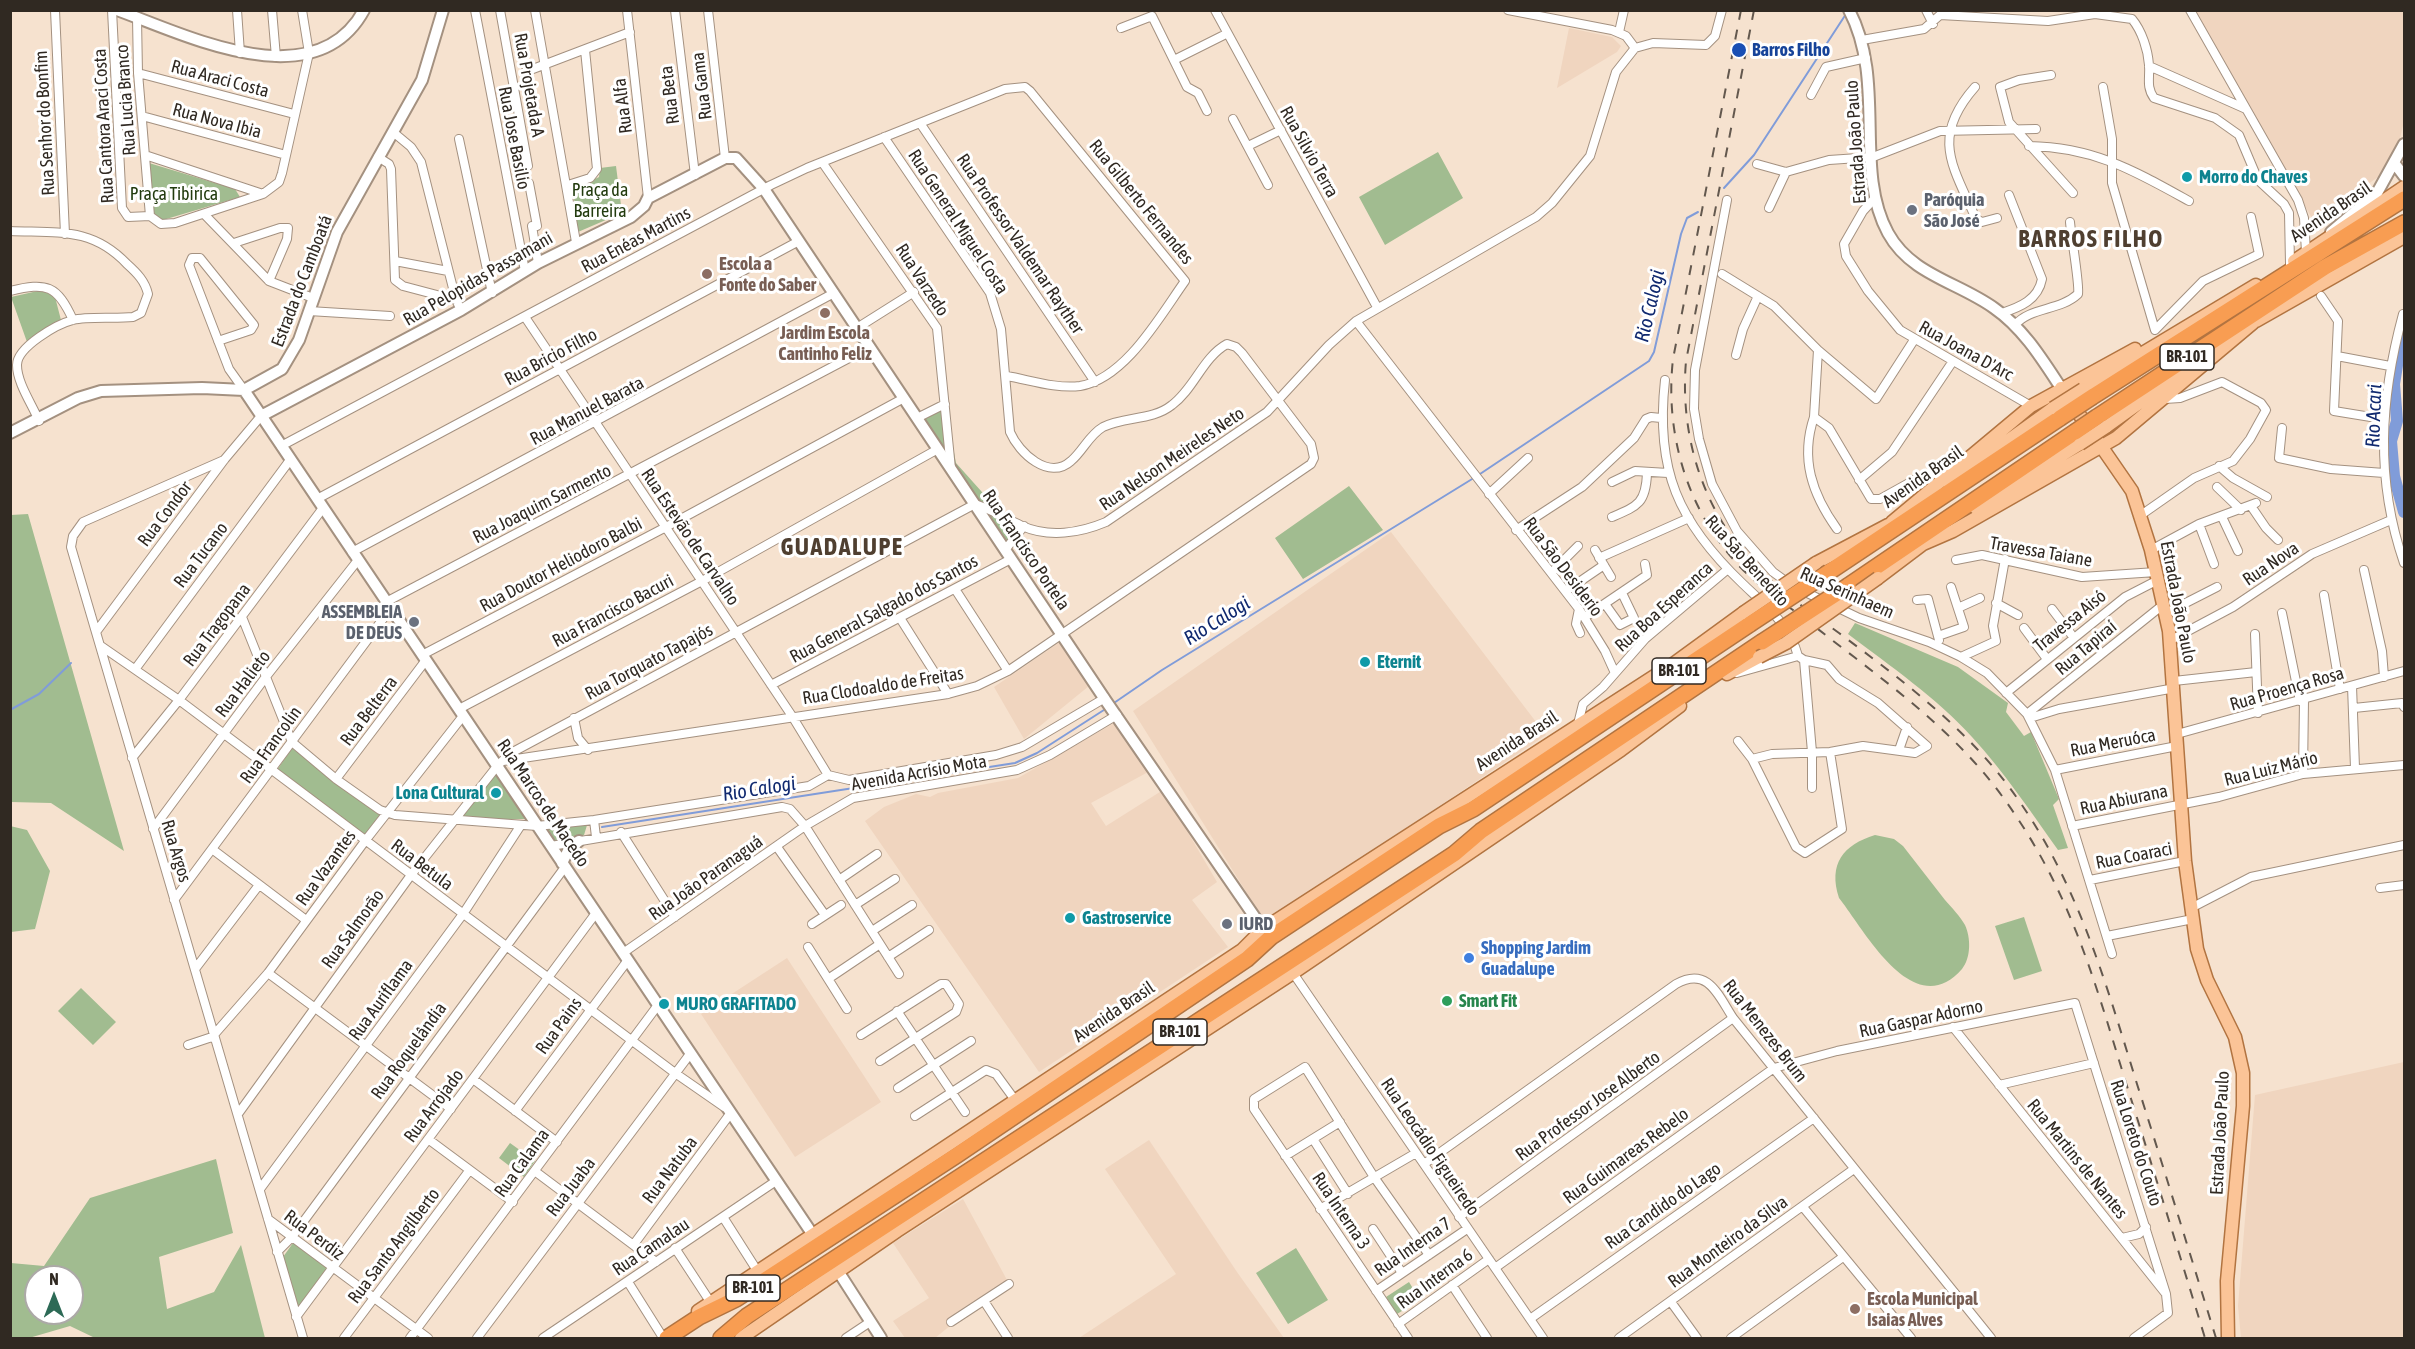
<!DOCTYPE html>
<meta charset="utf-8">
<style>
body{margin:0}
#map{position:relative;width:2415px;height:1349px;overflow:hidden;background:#f6e2cf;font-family:"Asap Condensed",sans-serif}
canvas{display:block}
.frame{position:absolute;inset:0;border:12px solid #302922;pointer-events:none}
.north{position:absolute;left:24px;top:1265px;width:60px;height:60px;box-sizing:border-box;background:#fff;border:2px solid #aca9a7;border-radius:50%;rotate:0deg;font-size:16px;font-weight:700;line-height:24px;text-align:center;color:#302922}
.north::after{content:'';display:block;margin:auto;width:21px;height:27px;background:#2d6a56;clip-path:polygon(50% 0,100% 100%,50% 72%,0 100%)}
</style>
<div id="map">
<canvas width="2415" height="1349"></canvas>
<div class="frame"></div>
<div class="north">N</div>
</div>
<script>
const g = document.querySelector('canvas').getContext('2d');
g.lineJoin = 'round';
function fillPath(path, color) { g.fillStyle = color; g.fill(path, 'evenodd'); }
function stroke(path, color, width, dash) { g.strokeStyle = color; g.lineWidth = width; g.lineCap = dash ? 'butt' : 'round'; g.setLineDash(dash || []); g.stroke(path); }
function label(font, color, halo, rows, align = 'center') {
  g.font = font + ' "Asap Condensed",sans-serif'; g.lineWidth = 6; g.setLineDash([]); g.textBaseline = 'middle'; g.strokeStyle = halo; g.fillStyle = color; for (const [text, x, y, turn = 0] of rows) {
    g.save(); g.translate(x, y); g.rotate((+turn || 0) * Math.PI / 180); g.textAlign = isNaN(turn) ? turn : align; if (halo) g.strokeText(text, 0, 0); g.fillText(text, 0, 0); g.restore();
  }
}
fillPath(new Path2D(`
 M2196,11h208v110l-5,22 -11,27 -74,52z
 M1569,28l43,9 9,9 -4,6 -60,36z
 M1391,532l155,203 -281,187 -132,-211z
 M1060,642l29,44 -65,53 -30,-52z
 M1116,722l34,49 -59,32 15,23 57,-36 54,92 -25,18 36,47 -189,125 -174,-251 19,-14 32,-13 14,3 8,-4 80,-15z
 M787,958l94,144 -86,55 -94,-143z
 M2404,1062v276h-163l-3,-32 17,-211z
 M1149,1140l88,132 47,66h-205l97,-64 -71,-105z
 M963,1199l44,81 -72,58h-30l-12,-17 36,-23 -36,-55z`), '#f0d5bf');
fillPath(new Path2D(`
 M1438,152l25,46 -78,47 -26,-48z
 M149,163l86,26 5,8 -77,23 -7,-2 -3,-7z
 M616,166l6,47 -44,19 -5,-42 26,-13 1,-9z
 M42,290l13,7 6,23 -34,22 -16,-45z
 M945,405l11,58 51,57 15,7 -16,17 -88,-125z
 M1349,486l34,44 -80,49 -28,-41z
 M28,514l96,337 -73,-48 -40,-1v-287z
 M1855,623l103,44 50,36 -2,9 18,24 7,-4 28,67 -6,6 15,43 -10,2c-27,-38 -54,-78 -86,-113 -35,-39 -82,-71 -124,-103z
 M292,748l89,67 -16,21 -88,-66z
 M498,767l34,52h-76z
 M588,822l-4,13 -34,6 -3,-13z
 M10,826l17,4 23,41 -15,58 -24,3z
 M1875,835l19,4 9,7c14,18 28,36 42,54 7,8 15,16 20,25 6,13 6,33 -3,44 -48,55 -97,-38 -123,-71 -11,-34 4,-53 36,-63z
 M2024,917l18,54 -28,9 -19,-54z
 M81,988l35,34 -23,23 -35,-34z
 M510,1143l25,18 -11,16 -25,-19z
 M216,1159l17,74 -74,24 8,52 47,-17 27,-47 24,93h-170l-25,-12 -41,12h-18v-75l33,3 46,-68zM36,1277h36v36h-36z
 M293,1243l34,25 -29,47 -15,-58z
 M1296,1248l32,52 -40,24 -32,-51z
 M1409,1282l11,18 -23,14 -11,-17z`), '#a1bc90');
stroke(new Path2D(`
 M1724,188l30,-33 92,-141
 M1111,705l51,-35 315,-194 172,-115 5,-9 27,-118 6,-16 11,-6
 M10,710l29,-16 32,-31
 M602,827l413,-64 22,-10 70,-45`), '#809cd9', 2);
stroke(new Path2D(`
 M2404,322l-10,62 3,37 -6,20 3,35 10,36`), '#809cd9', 12);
const street = new Path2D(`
 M55,10l10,224
 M112,10l10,198 6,9 22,-1
 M237,10l3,43
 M272,10l4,47
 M475,10l50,261
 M500,10l28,156
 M535,10l41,232
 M627,10l21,188
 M675,10l20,165
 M708,10l17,148
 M1215,10l162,297
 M1508,10l104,20 14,6 9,12
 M1926,10l7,14
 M2190,10l108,190 6,18 2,34
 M137,18l1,55 12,143
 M1121,28l31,-12 35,71 11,6 9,18
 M1619,32l5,-22
 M1862,40l62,-11 16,-14 108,6 47,-7 37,5c10,12 16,31 17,46 1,13 -3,22 5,33l61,20 24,17 19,45 26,24 5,9 1,51
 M1174,60l52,-26
 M2149,66l97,43
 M525,72l105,-40
 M138,73l156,41
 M2051,75l-32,5 -19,7 9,35 64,71
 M1975,87c-45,51 -22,79 1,132l6,3 15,-4
 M2103,87l9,52v44l43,147 48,-49 56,-27 -8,-37
 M1811,95l15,-28 40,-9
 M142,116l144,39
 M1233,119l35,66
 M920,123l175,259
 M393,132l18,15 10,15 35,138 5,10
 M459,139l33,154
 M1248,146l33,-16
 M2029,146c65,1 106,25 160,55
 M145,155l118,39 16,-12 3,-9 27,-120 -7,-43
 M378,157l11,7 2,5 4,111 8,6 53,14
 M822,162l115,166 14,141
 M1757,164l29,8 43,-12 44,-3 67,-26 96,-2
 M529,183l8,43h-5l6,37
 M568,185l22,-7 7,-9 -12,-119
 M1875,198l-12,13 -19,33 2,12 22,35 32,39 131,76
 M1727,200l-32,170 -1,39 5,30 13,45 25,47 36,41 18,13
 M1769,208l17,-36
 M204,214l65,67 44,17
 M150,216l11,8 14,-1 88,-29
 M10,231c48,2 82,-4 117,33 10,9 18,17 21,30l-7,19 -8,4c-18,2 -45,-1 -60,3 -16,4 -56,27 -56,45 0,18 15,39 22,56
 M234,243l46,-15h8l-1,11 -18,42
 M395,261l53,10
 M1722,274l52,32 44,44 -4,67 15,11 42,71h9l36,-20
 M10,291c37,-9 47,-6 63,29
 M2321,296l17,25 -4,90 49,8
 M309,311l81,5
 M2002,313c18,-6 36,-13 40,-34l-33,-84
 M2403,314c-23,85 -28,165 1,249
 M525,317l267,399 36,59
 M1356,321l223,288 26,42 10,22
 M2015,325c15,-18 45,-14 63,-31 2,-8 -7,-59 -8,-72
 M857,328l57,-36
 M218,341l33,-11 3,-5 -54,-67h-8l-3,7 40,104 15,21
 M1818,350l58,49 38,-59
 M1736,355l7,-26 15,-33
 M2337,356l53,10
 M1665,380c-10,90 13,142 78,204 23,22 47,41 55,72
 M1814,417c-14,42 -2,77 23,112
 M917,418l28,-14
 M2282,428l-3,30 52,11 53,4
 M281,446l490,-261 36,-17 198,-79 20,-2 5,4 155,190c-25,35 -60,98 -105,105 -24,3 -50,-6 -73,-10
 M224,460l-141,62 -10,14 -2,11 232,791
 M2219,466l14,12 34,19
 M1859,480l33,-28 61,-91
 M1612,482l23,-11 33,2
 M2217,487l24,23
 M1489,494l39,-36
 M317,499l482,-258
 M2251,506l15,22 12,12
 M2141,515l53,-37 39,-17 17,-22 16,-29 -5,-7 -39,-21 -42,16 -15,1
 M1612,517c26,-11 34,-14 35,-44
 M2222,517l16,34
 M2199,524l15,40
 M1516,530l66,-43 52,-49 12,-19 5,-2 10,1
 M1005,550l19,-24
 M1595,550l16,27
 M2151,550l48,-26 57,-21
 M352,552l482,-259
 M1599,558l90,-40
 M1956,560l26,-5 100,22 74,-5
 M2364,570l18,81 2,26
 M1552,572l26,-26
 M955,589l53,82
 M1801,590l58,28 70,24 32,15 26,16 40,41 28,56 57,184
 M1566,591l38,-26
 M2324,595l16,94
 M1917,600l11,-1 11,41
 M386,602l484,-255
 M1996,603l22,12
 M1605,604l15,21 14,-7 -12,-25
 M1958,608l22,-10
 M1579,609l-3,15 4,9
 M2052,609l22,29
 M2166,613l51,-26
 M2282,613l18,88
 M242,617l50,125 44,37 44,31 15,5 142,11 57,-6 215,-34 19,-11 21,5 147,-25 26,-8 83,-49
 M1585,617l62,-42 -2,-11
 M900,618l48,76
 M2024,628l23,31
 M96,632l128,-172 37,-44
 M2255,634l3,79
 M1938,636l26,-9 -13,-40
 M2171,640l62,-33 79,-53 79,-34
 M101,646l78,54 496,373 49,34
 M422,655l244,-128 238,-129
 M1961,657l35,-16 -3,-15 12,-67
 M1804,660l8,92v36
 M136,668l154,-208
 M1737,673l61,-17 6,4 23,5 12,14 39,24 49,43 -12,7 -52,-7 -33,6 -58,2 -20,5
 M2174,681l82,-9
 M771,685l240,-126
 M2352,686l3,82
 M2006,693l119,-96 33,-17
 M2354,708l48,-5 2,4
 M459,709l243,-128 236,-132
 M2027,714l137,-110
 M574,718l4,20 10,12
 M2030,718l29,-9 116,-21
 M1578,724l5,-20 20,-17 42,-48 83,-70
 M2177,734l227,-63
 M1738,741l14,18 44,88 9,6 37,-24 -12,-77
 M1899,750l8,-23
 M132,758l47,-58 144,-192
 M503,761l445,-67 29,-8 31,-15 303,-207 3,-6 -3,-14 -69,-91 -6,-6 -9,-3c-24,13 -33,45 -55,61 -20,16 -47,11 -69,22 -14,8 -20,24 -32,34 -22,20 -52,-8 -61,-29l-9,-103 -11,-36 -106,-156
 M2055,770l122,-24
 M2303,774l1,-74
 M336,779l90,-119
 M594,820l2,17
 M2072,826l147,-29 84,-23 101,-9
 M153,829l112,-151 93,-118
 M621,832l54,85
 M551,846l231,-39 8,2 15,17 48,-28 164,-28 33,-15 67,-40
 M777,847l48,68
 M212,849l94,71
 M839,880l38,-26
 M2090,880l95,-19
 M2380,888l24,-3
 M174,900l217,-292
 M855,905l40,-26
 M2191,908l60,-31 153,-32
 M812,924l29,-19
 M872,931l40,-26
 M2107,936l86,-17
 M808,947l39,62
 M623,953l182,-127 94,148
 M888,957l41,-27
 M195,969l64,-84
 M268,973l183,136
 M1293,973l250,365
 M828,979l52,-35
 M897,1011l68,101
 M1953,1027l213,267 2,19 -34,25
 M861,1035l80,-51h5l13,20 -3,8 -76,49
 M188,1045l24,-8 56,-64 97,-132 98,-125
 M473,1079l84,63
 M1999,1085l95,-22
 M898,1088l73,-47
 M515,1111l113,-151
 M238,1114l173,-239 87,-110 13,-12 464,-249c17,6 31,14 47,22 27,12 58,7 84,-4l161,-110 62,-67 27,-24 180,-104 16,-14 38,-47 26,-84 19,-24 18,-5 53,2 9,-9 7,-26
 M915,1116l71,-46 10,4 19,26
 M428,1139l85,63
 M1313,1139l35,55
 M1285,1156l55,-34
 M1424,1164l252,-180c32,-18 42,11 57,34l258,320
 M536,1172l120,90
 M260,1189l203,-275 58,-89
 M1803,1207l108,131
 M1320,1209l96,-56
 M723,1217l35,55
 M1459,1217l274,-199
 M268,1219l160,119
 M1373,1229l29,44
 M2122,1238l17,-4 7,-7
 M634,1244l96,-130
 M675,1248l36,55
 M277,1252l15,-15 273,-370
 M1495,1268l279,-200 63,-17 238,-48 91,291
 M628,1282l34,54
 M1452,1285l35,53
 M1376,1291l91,-62
 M984,1301l24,37
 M1671,1302l26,36
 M296,1317l300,-404
 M1530,1319l284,-201
 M951,1322l58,-38
 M1398,1324l91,-65
 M344,1338l125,-167
 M410,1338l248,-333
 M477,1338l213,-284
 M543,1338l233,-157
 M846,1338l24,-16
 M1408,1338l-154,-229v-10l51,-32 69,110 55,78
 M1619,1338l235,-169
 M1731,1338l112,-81`);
const secondary = new Path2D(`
 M117,10c69,25 198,90 247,0
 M1849,10c38,72 4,159 39,223 23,42 70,49 106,75 29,20 48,51 67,80
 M2395,164l9,12
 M2331,232l46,-39 27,-49
 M244,390l569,845
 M261,416l200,-106 77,-47 93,-46 13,-11 4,-8 77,-40h11l28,31 342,512 157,228
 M10,433l68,-35 23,-7 101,-3 42,2 38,-21 17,-29 38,-108 85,-152 21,-70
 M562,863l7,-14 10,-8
 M838,1271l43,67`);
const primary = new Path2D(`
 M2294,261l110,-74
 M2256,321l148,-84
 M2061,388l71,103 19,59 18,81 16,230 12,88 10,31 28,57 8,36v33l-16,175 1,57
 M2083,389l173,-104
 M2106,427l96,-69
 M1949,483l104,-75
 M1976,508l104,-64
 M1892,522l139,-116 104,-57
 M1923,544l30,-13 163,-93 137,-115
 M1816,563l72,-38
 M1878,578l49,-37
 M1727,674l32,-17
 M698,1311l544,-361 21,-21 410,-265 70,-51
 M741,1338l156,-107 396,-258 328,-223 59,-44`);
const highway = new Path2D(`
 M2092,397l312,-198
 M2097,417l228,-150 79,-44
 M1829,572l231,-154
 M1848,586l227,-154
 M667,1338l32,-21 37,-18 221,-144 290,-196 24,-22 168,-111 34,-17 277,-185
 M721,1338l26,-22 707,-462 27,-23 281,-189`);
stroke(street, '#a49180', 10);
stroke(secondary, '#a49180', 14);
stroke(primary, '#b27441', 15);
stroke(highway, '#b27441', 18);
stroke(street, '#fff', 8);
stroke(secondary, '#fff', 10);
stroke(primary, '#fbc497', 12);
stroke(highway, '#f89d52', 15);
stroke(new Path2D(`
 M1741,10l-68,349c-8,71 12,145 60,200 21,25 50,43 76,63 68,54 141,103 193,174 68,93 91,180 124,287 27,85 53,170 79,255
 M1754,10l-68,351c-6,70 14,141 60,194 26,31 60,54 93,78 60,45 121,90 167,150 69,90 98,194 131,301 27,85 53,170 79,254`), '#63584e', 2, [10, 10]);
const primaryBridge = new Path2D(`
 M2053,408l30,-19
 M2080,444l26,-17
 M1743,613l73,-50
 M1759,657l27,-14 92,-65`);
const highwayBridge = new Path2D(`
 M2060,418l32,-21
 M2075,432l22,-15
 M1750,624l79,-52
 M1762,642l86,-56`);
stroke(primaryBridge, '#b27441', 15, []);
stroke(highwayBridge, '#b27441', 18, []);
stroke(primaryBridge, '#fbc497', 12);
stroke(highwayBridge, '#f89d52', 15);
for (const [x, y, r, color] of [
 [1739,50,8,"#1a4fb4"],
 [2187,177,6,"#0f9aa8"],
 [1912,210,6,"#6b7280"],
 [707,274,6,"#8d6e63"],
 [825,313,6,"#8d6e63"],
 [414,622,6,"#6b7280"],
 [1365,662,6,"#0f9aa8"],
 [496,793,6,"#0f9aa8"],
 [1070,918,6,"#0f9aa8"],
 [1227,924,6,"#6b7280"],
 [1469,958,6,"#3f7fe0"],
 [1447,1001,6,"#2e9e5b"],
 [664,1004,6,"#0f9aa8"],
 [1855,1309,6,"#8d6e63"]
]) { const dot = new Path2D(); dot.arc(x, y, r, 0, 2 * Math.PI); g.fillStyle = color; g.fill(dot); stroke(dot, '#fff', 2); }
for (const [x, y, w] of [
 [2187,357,54],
 [1679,671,54],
 [1180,1032,54],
 [753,1288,54]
]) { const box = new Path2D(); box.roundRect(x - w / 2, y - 13, w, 26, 4.5); g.fillStyle = '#fff'; g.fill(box); stroke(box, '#302922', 1.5); }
label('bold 16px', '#302922', null, [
 ["BR-101",2187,357],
 ["BR-101",1679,671],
 ["BR-101",1180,1032],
 ["BR-101",753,1288]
]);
label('bold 18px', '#164399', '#fff', [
 ["Barros Filho",1752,50]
], 'left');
label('18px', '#302922', '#fff', [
 ["Rua Araci Costa",220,79,15],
 ["Rua Projetada A",529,85,80],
 ["Rua Gama",702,86,-97],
 ["Rua Beta",670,95,-97],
 ["Rua Lucia Branco",126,100,-94],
 ["Rua Alfa",623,106,-97],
 ["Rua Nova Ibia",217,121,15],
 ["Rua Senhor do Bonfim",45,123,-93],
 ["Rua Cantora Araci Costa",104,126,-93],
 ["Rua Jose Basilio",514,138,79],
 ["Estrada João Paulo",1856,142,-94],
 ["Rua Silvio Terra",1309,152,61],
 ["Rua Gilberto Fernandes",1141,202,51],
 ["Avenida Brasil",2331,212,-34],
 ["Rua General Miguel Costa",958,222,57],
 ["Rua Enéas Martins",636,240,-28],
 ["Rua Professor Valdemar Rayther",1020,244,56],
 ["Rua Pelopidas Passamani",478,279,-30],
 ["Rua Varzedo",922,280,57],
 ["Estrada do Camboatá",302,281,-69],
 ["Rua Joana D'Arc",1966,351,29],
 ["Rua Bricio Filho",551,357,-28],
 ["Rua Manuel Barata",587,411,-28],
 ["Rua Nelson Meireles Neto",1172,459,-34],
 ["Avenida Brasil",1923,477,-35],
 ["Rua Joaquim Sarmento",542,504,-27],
 ["Rua Condor",165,514,-53],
 ["Rua Estevão de Carvalho",690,537,56],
 ["Rua Francisco Portela",1026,550,56],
 ["Travessa Taiane",2041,552,10],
 ["Rua Tucano",201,555,-53],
 ["Rua Sāo Benedito",1747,561,48],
 ["Rua Nova",2271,564,-34],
 ["Rua Doutor Heliodoro Balbi",561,565,-28],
 ["Rua Sāo Desiderio",1563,567,53],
 ["Rua Serinhaem",1847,593,24],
 ["Estrada João Paulo",2178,602,79],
 ["Rua Boa Esperanca",1664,607,-42],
 ["Rua General Salgado dos Santos",884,609,-28],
 ["Rua Francisco Bacuri",613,611,-28],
 ["Travessa Aisó",2070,621,-39],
 ["Rua Tragopana",217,625,-53],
 ["Rua Tapiraí",2086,648,-40],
 ["Rua Torquato Tapajós",649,662,-28],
 ["Rua Halieto",243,684,-53],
 ["Rua Clodoaldo de Freitas",883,686,-9],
 ["Rua Proença Rosa",2287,689,-16],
 ["Rua Belterra",369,711,-53],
 ["Avenida Brasil",1517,741,-33],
 ["Rua Meruóca",2113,743,-11],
 ["Rua Francolin",271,745,-54],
 ["Rua Luiz Mário",2271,769,-14],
 ["Avenida Acrísio Mota",919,773,-10],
 ["Rua Abiurana",2124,800,-12],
 ["Rua Marcos de Macedo",543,803,56],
 ["Rua Argos",176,851,73],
 ["Rua Coaraci",2134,856,-11],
 ["Rua Betula",422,865,37],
 ["Rua Vazantes",326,868,-54],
 ["Rua João Paranaguá",706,878,-35],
 ["Rua Salmorão",353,929,-54],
 ["Rua Auriflama",381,1000,-54],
 ["Avenida Brasil",1114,1012,-34],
 ["Rua Gaspar Adorno",1921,1019,-12],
 ["Rua Pains",559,1026,-54],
 ["Rua Menezes Brum",1765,1031,52],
 ["Rua Roquelândia",409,1051,-54],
 ["Rua Arrojado",434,1106,-53],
 ["Rua Professor Jose Alberto",1588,1106,-36],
 ["Estrada João Paulo",2220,1133,-87],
 ["Rua Loreto do Couto",2136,1143,72],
 ["Rua Leocádio Figueiredo",1430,1147,56],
 ["Rua Guimareas Rebelo",1626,1156,-36],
 ["Rua Martins de Nantes",2077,1159,51],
 ["Rua Calama",522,1163,-54],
 ["Rua Natuba",670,1170,-53],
 ["Rua Juaba",571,1187,-53],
 ["Rua Candido do Lago",1663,1206,-35],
 ["Rua Interna 3",1341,1211,56],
 ["Rua Perdiz",314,1235,37],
 ["Rua Monteiro da Silva",1728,1242,-36],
 ["Rua Santo Angilberto",394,1246,-53],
 ["Rua Camalau",651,1247,-34],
 ["Rua Interna 7",1413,1247,-35],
 ["Rua Interna 6",1435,1279,-36]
]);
label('bold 18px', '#0d838f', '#fff', [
 ["Morro do Chaves",2199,177],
 ["Eternit",1377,662],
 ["Lona Cultural",484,793,"right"],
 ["Gastroservice",1082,918],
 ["MURO GRAFITADO",676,1004]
], 'left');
label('18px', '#223b0e', '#fff', [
 ["Praça da",600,190],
 ["Barreira",600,211],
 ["Praça Tibirica",174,194]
]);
label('bold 18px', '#5b616d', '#fff', [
 ["Paróquia",1924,200],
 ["São José",1924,221],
 ["ASSEMBLEIA",402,612,"right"],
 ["DE DEUS",402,633,"right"],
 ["IURD",1239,924]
], 'left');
label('bold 18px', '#785e54', '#fff', [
 ["Escola a",719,264],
 ["Fonte do Saber",719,285],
 ["Jardim Escola",825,333,"center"],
 ["Cantinho Feliz",825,354,"center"],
 ["Escola Municipal",1867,1299],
 ["Isaias Alves",1867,1320]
], 'left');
label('bold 18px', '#366cbe', '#fff', [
 ["Shopping Jardim",1481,948],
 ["Guadalupe",1481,969]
], 'left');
label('bold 18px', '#27864d', '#fff', [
 ["Smart Fit",1459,1001]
], 'left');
label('italic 20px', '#10296f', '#fff', [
 ["Rio Calogi",1650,306,-77],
 ["Rio Acari",2374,416,-88],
 ["Rio Calogi",1217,621,-32],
 ["Rio Calogi",759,789,-9]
]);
g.letterSpacing = '1.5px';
label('bold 24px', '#4f3f30', '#fff', [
 ["BARROS FILHO",2091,239],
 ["GUADALUPE",842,547]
]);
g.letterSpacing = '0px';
</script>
